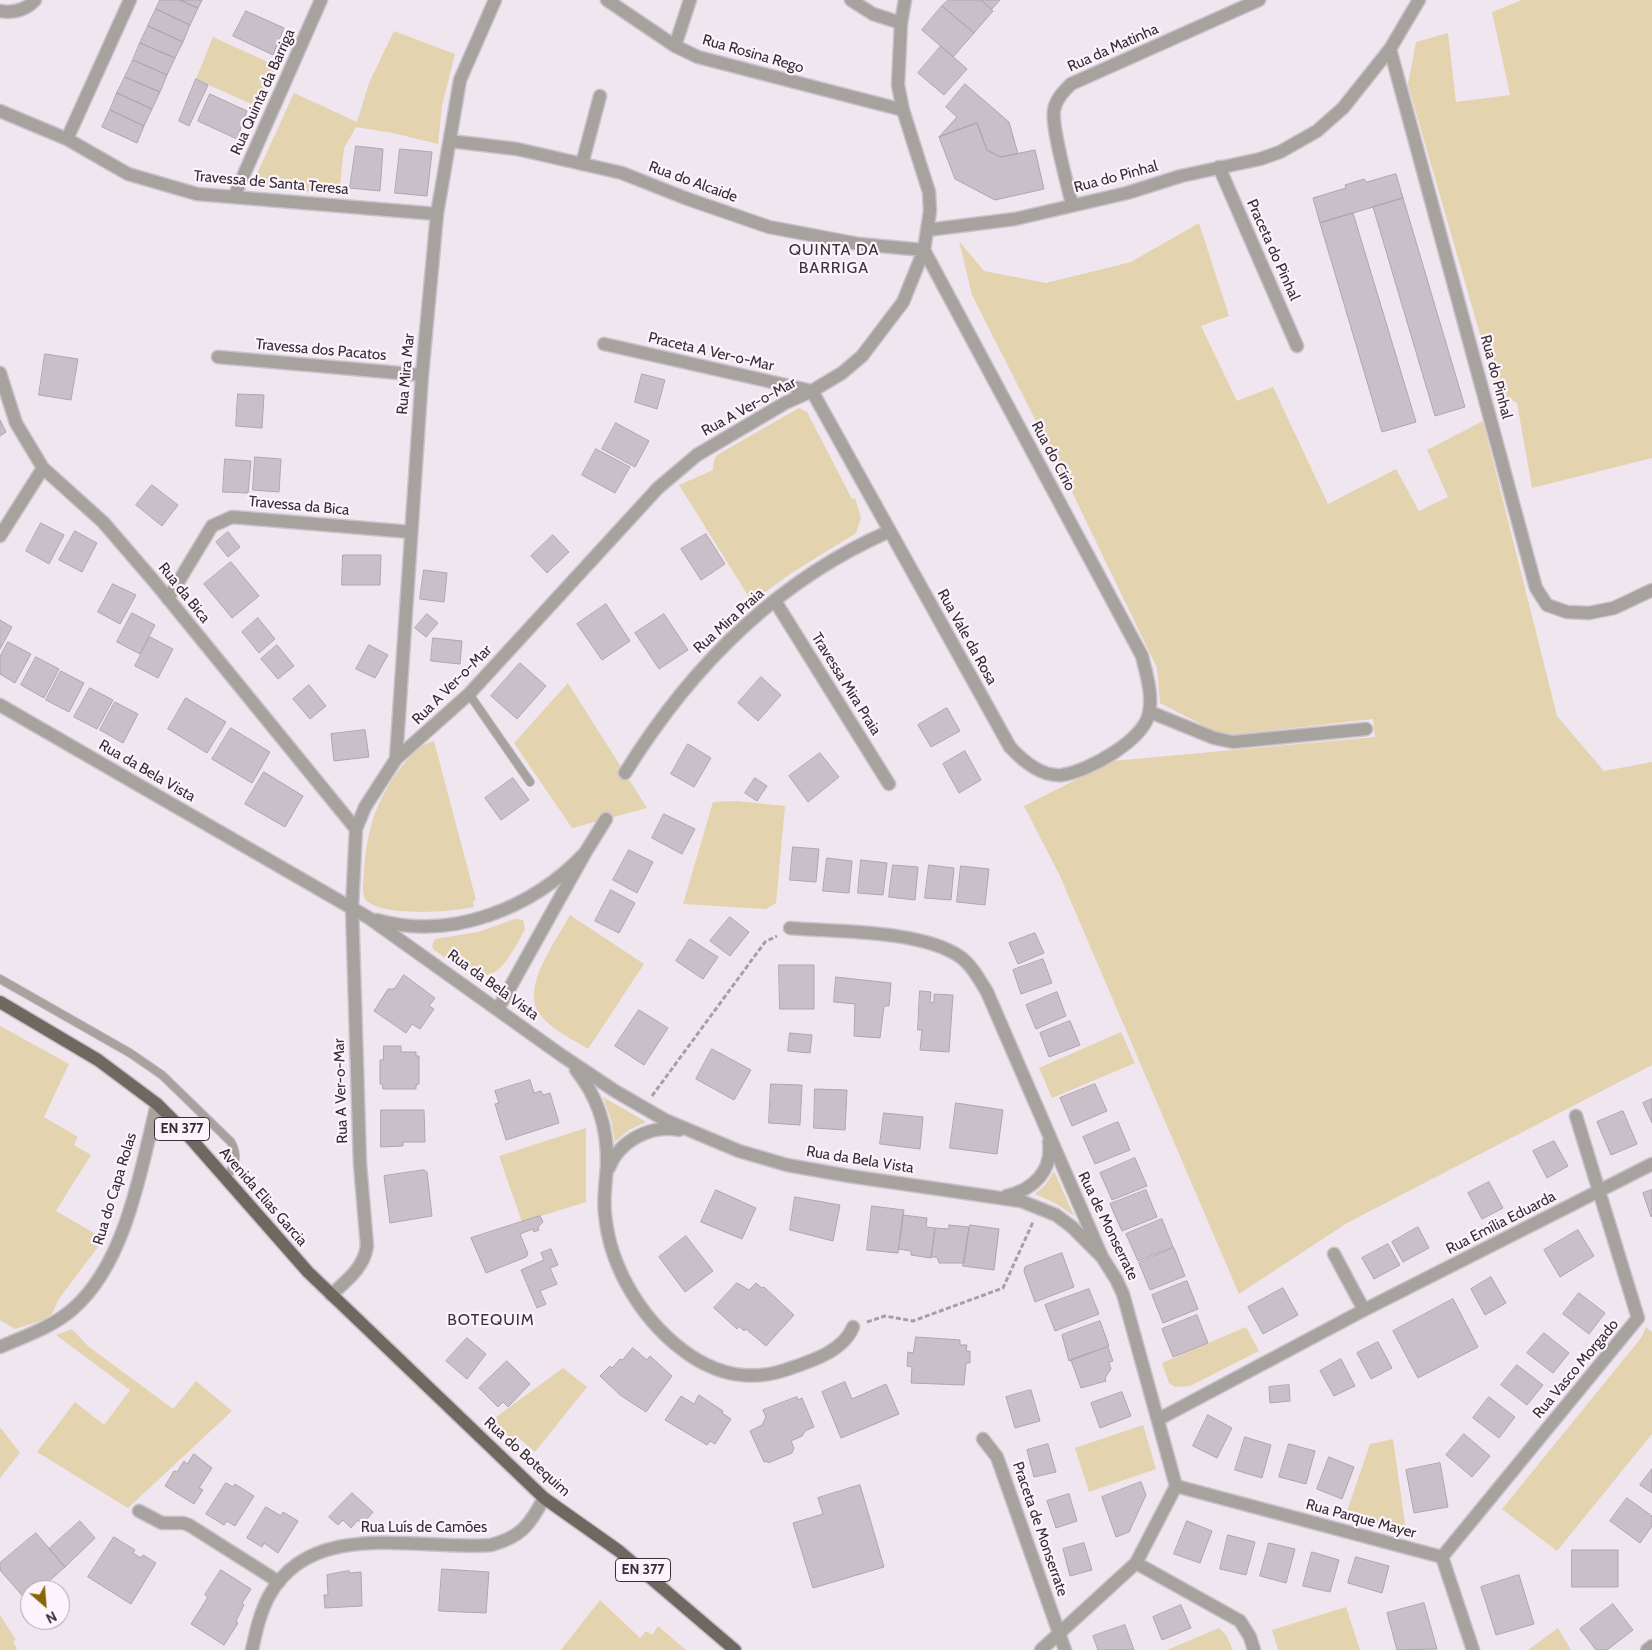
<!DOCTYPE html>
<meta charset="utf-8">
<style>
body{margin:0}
#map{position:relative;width:1652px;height:1650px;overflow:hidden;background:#f0e6f0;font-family:Cabin,sans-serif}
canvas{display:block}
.north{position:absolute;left:20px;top:1580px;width:50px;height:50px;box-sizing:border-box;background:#fdf3fd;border:1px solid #aca5ac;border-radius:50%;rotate:153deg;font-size:14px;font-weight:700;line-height:20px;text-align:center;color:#332f33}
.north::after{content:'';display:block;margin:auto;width:18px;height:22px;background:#876703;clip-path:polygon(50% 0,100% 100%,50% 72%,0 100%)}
</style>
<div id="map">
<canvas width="1652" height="1650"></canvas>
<div class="north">N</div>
</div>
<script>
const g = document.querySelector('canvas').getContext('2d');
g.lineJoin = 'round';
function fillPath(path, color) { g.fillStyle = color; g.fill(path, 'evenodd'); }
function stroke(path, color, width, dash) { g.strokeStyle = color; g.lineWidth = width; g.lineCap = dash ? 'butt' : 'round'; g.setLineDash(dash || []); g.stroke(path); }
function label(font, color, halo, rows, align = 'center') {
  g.font = font + ' Cabin,sans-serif'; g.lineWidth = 4.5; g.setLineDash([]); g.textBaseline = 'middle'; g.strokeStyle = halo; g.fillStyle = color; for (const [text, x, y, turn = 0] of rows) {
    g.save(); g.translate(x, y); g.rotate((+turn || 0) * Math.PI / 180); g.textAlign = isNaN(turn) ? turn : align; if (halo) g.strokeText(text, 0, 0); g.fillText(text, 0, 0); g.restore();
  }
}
fillPath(new Path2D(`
 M1522,0h130v458l-120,30 -15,-85 -20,-10 -89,-308 8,-43 32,-9 8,69 54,-7 -18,-83z
 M394,31l61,23 -13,52 -4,38 -45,-11 -37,-6 -12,21 -5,47 -88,-8 43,-94 63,29 12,-39z
 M213,37l66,30 -19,41 -64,-29z
 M1199,223l30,93 -28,10 36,75 36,-14 55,117 68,-35 23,42 29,-14 -21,-47 56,-29 74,295 47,55 48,-9v303l-305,158 -108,71 -179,-418 -36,-70 89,-45 262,-24 -2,-18 -149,17 -64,-33 -3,-35 -85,-176 -100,-197 -13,-54 25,30 62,12 85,-21z
 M799,408l8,4 45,87 3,-1 6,20 -5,15 -66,41 -38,28 -73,-117 34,-15 1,-10 3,-5z
 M568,683l79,125 -75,20 -58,-85z
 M434,741l42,159 -3,1 1,6c-23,5 -89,10 -107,-6 -3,-2 -3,-6 -4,-10 2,-51 7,-82 38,-124 8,-10 19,-23 33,-26z
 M737,801l48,5 -9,97 -10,6 -83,-5 30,-102z
 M570,915l74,49 -56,85c-16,-10 -39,-21 -49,-36 -18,-27 18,-73 31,-98z
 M515,919l8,1 2,9c-30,58 -39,57 -91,21l-2,-4 3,-7 43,-7z
 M0,1026l69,38 -25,53 34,20 -4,8 17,10 -35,56 48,28 -46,61 -6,14 -9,6 -28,9 -15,-9z
 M1121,1032l14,31 -83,35 -13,-30z
 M603,1097l43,25 -17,8 -14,12 -4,-22z
 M586,1128v74l-64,20 -23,-66z
 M1054,1171l20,45 -19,-13 -20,-9 11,-10z
 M1246,1327l13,24 -69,35 -15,1 -6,-4 -7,-20z
 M1646,1327l6,5v102l-95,117 -55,-42 139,-171z
 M72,1329l16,17 85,63 23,-28 36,30 -104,97 -91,-56 38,-50 29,23 26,-35 -74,-55z
 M563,1368l24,19 -52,65 -20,-17 -4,4 -19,-19z
 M1143,1425l13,44 -67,23 -14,-44z
 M0,1427l20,26 -20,25z
 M1393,1439l13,92 -60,-17 24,-70z
 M600,1600l40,38 6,-7 6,4 6,-9 28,24h-125z
 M1346,1607l14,43h-82l-6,-20z
 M0,1615l16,25 -3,1 4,9h-17z
 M1219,1628l7,7 7,15h-66z
 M1558,1628l13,22h-43z`), '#e3d3af');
const building = new Path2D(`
 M160,0h20l18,8 -8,17 -34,-16z
 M180,0h22l-4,8z
 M948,0h33l12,11 -19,22 -32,-27z
 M981,0h19l-8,9z
 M942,6l32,27 -21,24 -31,-27z
 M156,9l34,16 -7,17 -35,-16z
 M246,11l38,17 -11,27 -40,-19z
 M148,26l35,16 -8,16 -35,-15z
 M140,43l35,15 -8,17 -34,-15z
 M941,46l26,23 -23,26 -26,-22z
 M133,60l34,15 -7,17 -35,-15z
 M125,77l35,15 -8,17 -35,-16z
 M196,79l12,6 -19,41 -10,-5z
 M965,84l44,38 9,32 -18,3 -13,-7 -10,-27 -38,14 18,-20 -11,-10z
 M117,93l35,16 -8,17 -34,-16z
 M210,94l37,17 -10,28 -39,-18z
 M110,110l34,16 -7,17 -35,-16z
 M977,123l10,27 13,7 35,-7 9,39 -49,11 -40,-21 -16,-42z
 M356,146l27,3 -3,42 -30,-3z
 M400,149l32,3 -5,44 -32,-3z
 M1396,174l7,24 -83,25 -7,-25 33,-10 -1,-3 19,-6 2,3z
 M1403,198l62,209 -30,9 -62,-209z
 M1353,213l63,209 -34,10 -62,-209z
 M45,354l33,5 -7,41 -32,-5z
 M642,374l23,6 -8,29 -22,-7z
 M238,394l26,1 -2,33 -26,-2z
 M0,420l6,12 -6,4z
 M616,423l33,18 -14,26 -33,-18z
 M596,449l34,18 -15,26 -33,-18z
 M255,457l26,2 -2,33 -26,-2z
 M225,459l26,2 -3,32 -25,-1z
 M152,485l26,20 -16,21 -26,-21z
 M41,523l23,12 -15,29 -23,-13z
 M75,531l22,12 -15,29 -23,-12z
 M228,532l12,15 -12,10 -12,-15z
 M706,534l19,30 -24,16 -20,-31z
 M553,535l16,17 -22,21 -16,-17z
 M343,555h38l-1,30h-38z
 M231,562l28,34 -27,22 -28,-34z
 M424,570l23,3 -3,29 -24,-3z
 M113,584l23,11 -16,29 -22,-12z
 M606,604l24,37 -28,19 -25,-36z
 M132,613l23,12 -15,29 -23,-12z
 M427,614l11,9 -12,14 -11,-9z
 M664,614l24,36 -29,19 -24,-36z
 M258,618l17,21 -16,14 -17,-21z
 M0,620l12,7 -12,22z
 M150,637l23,12 -15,29 -23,-12z
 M433,638l29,3 -2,23 -29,-3z
 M8,642l23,12 -16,29 -15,-9v-17z
 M277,645l17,21 -16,13 -17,-20z
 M369,645l19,10 -13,23 -19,-9z
 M36,657l23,12 -15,29 -23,-13z
 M520,663l26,23 -29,33 -26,-23z
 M61,671l23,12 -15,29 -23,-12z
 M761,677l20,18 -23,26 -20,-18z
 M309,685l17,21 -16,13 -17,-20z
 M90,688l23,12 -16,29 -23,-12z
 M186,698l40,24 -19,31 -39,-24z
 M115,702l23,12 -15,29 -23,-13z
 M947,708l13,23 -29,16 -13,-22z
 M231,728l39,24 -18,31 -40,-24z
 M365,730l4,27 -35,4 -3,-27z
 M688,744l23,14 -17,29 -23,-13z
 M965,751l16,29 -22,13 -16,-29z
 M820,753l19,24 -31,25 -19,-26z
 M264,772l39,24 -18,31 -40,-23z
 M513,778l16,22 -28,20 -16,-22z
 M755,778l12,8 -10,15 -12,-8z
 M664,814l31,15 -13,25 -30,-16z
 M793,847l26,2 -3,33 -26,-2z
 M629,850l24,12 -16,31 -24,-13z
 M827,858l25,3 -3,32 -26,-2z
 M861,860l26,3 -4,32 -25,-2z
 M893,865l25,2 -3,33 -26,-3z
 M929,865l25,3 -3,32 -26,-2z
 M961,866l28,3 -4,36 -28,-3z
 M611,890l24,13 -16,30 -24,-12z
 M730,917l19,15 -19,24 -20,-15z
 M1035,933l9,20 -26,11 -9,-21z
 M690,939l28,18 -15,22 -27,-18z
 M1043,959l9,24 -31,11 -8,-24z
 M779,965h35v44h-34z
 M404,975l31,23 -6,8 5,3 -14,20 -8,-5 -6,9 -32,-22 14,-22h6z
 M836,977l55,6 -2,23h-5l-4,32 -26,-2 1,-32 -21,-2z
 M920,991l11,1 -1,10 4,1v-9l19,1 -4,57 -29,-2 2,-20h-4z
 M1057,992l9,24 -30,13 -10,-24z
 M639,1010l29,18 -24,37 -29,-19z
 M1070,1021l10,24 -31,12 -9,-24z
 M790,1033l22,2 -2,18 -22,-2z
 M384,1046h17v6h15v4h3v28l-3,1v4h-33l-1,-5h-2v-24h3z
 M712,1049l39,21 -17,30 -38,-21z
 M530,1080l4,13 7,-2 2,4 7,-2 9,30 -53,17 -11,-36 4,-1 -4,-12z
 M771,1084l31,1 -2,40 -31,-2z
 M1095,1084l12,27 -35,15 -12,-28z
 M815,1089l32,1 -2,40 -31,-2z
 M1652,1099v24l-9,-20z
 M956,1103l47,7 -6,44 -47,-6z
 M381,1110h43l1,32h-22v4l-22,1z
 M1623,1111l14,33 -26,11 -14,-33z
 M884,1113l39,4 -3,32 -40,-5z
 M1118,1122l12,28 -35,14 -12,-27z
 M1554,1141l14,25 -21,12 -14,-27z
 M1135,1158l12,28 -35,14 -12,-27z
 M424,1170l3,2 5,44 -42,7 -6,-47z
 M1489,1182l14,26 -21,11 -14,-26z
 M716,1190l40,18 -14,31 -41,-17z
 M1146,1190l11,27 -35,14 -12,-27z
 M1652,1190v26l-1,1 -8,-24z
 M795,1197l45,8 -7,36 -43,-11z
 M872,1206l32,4 -6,43 -31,-3z
 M903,1215l24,3 -1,9 9,1 -4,30 -20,-3v-4l-12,-2z
 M540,1216l3,6 -5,5 1,3 -5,2 -1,-3 -13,5 8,20 -2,3 -40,16 -15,-35z
 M1162,1219l11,28 -35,14 -12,-27z
 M949,1225l20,2 -5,36h-25l-2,-6h-6l4,-29 14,1z
 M970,1225l29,4 -5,41 -31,-4z
 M1418,1227l11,21 -26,14 -11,-20z
 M1578,1230l16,26 -34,21 -16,-27z
 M686,1236l27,35 -28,21 -26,-35z
 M1388,1244l12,21 -26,14 -12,-21z
 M1174,1248l11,28 -35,14 -11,-27z
 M551,1249l7,16 -8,3 7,16 -17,7 6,13 -9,4 -16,-38 23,-10 -3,-7z
 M1062,1253l12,34 -39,15 -11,-31 1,-4z
 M1491,1277l15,26 -21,12 -14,-26z
 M1187,1281l11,28 -35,14 -11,-28z
 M737,1283l12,7 7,-7 6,5 2,-1 30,28 -28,31 -20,-17 -2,2 -5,-5 -2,3 -23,-21z
 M1283,1288l15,27 -35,19 -15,-27z
 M1089,1289l10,25 -44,17 -10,-26z
 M1579,1293l26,20 -16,21 -26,-20z
 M1453,1299l25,48 -60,31 -25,-47z
 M1197,1315l11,28 -35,14 -11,-28z
 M1100,1321l9,25 -40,15 -7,-26z
 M1544,1333l25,20 -16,20 -26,-20z
 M916,1337l44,3v5h7l-1,6h4v12h-4l-2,22 -53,-2 1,-16 -5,-1 1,-14 5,1z
 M467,1338l19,16 -19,25 -21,-18z
 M1378,1342l14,26 -21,11 -14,-26z
 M1108,1347l5,14 -4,1 2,7 -6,9 1,3 -25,7 -10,-28z
 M633,1348l14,12 3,-4 22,20 -26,36 -26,-17 -20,-19 10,-10 2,2 8,-9 2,1z
 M1341,1359l14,27 -21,10 -14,-25z
 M507,1361l23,23 -22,23 -5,-5 -5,5 -19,-19z
 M1517,1365l26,20 -16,20 -26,-20z
 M845,1382l7,17 34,-15 13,30 -58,24 -19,-46z
 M1289,1385l1,16 -20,2 -1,-16z
 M1031,1390l9,31 -25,7 -9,-31z
 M1122,1392l9,24 -31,12 -9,-25z
 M699,1395l24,16 -1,2 9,6 -16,25 -5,-3 -3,4 -42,-25 16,-24 13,8z
 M797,1397l1,3 4,-2 12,29 -9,4 -3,5 -11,5 3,7 -2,5 -24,10 -1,-2 -3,1 -14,-31 12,-6 4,-8 -3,-7z
 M1489,1397l26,20 -16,21 -26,-20z
 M1208,1415l24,13 -15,30 -24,-12z
 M1464,1434l26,22 -18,21 -26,-22z
 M1245,1437l26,8 -9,33 -27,-8z
 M1048,1444l8,28 -22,5 -7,-27z
 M1289,1444l26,7 -9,33 -27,-7z
 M194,1454l18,14 -13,20 4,2 -9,14 -29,-18 9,-15 3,1 7,-11 3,3z
 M1329,1457l25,10 -12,32 -25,-10z
 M1440,1463l8,44 -34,6 -8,-43z
 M1652,1469v24l-12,-8z
 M1141,1482l5,13 -17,37 -13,5 -14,-40z
 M226,1483l7,4 2,-3 19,12 -19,30 -8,-5 -3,4 -18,-11z
 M860,1485l24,82 -71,21 -20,-65 30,-9 -5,-16z
 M352,1493l21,19 -11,13 -4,-5 -7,8 -8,-8 -5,5 -9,-8z
 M1069,1494l8,27 -21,7 -9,-27z
 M1627,1498l25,18v10l-12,17 -30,-22z
 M266,1507l15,9 2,-4 15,9 -20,32 -14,-10 -2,4 -15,-9z
 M80,1521l15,17 -30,29 -16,-18z
 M1187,1521l25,10 -12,32 -26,-9z
 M36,1533l29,34 -26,23h-9v8l-3,3 -27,-31v-7z
 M1228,1535l27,7 -9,33 -26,-6z
 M114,1537l21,13 -2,3 8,5 2,-3 13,8 -25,41 -43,-27z
 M1084,1543l8,27 -22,6 -7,-27z
 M1269,1543l26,6 -9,34 -26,-7z
 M1572,1550h46v37h-46z
 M1312,1552l27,8 -9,32 -27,-6z
 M1356,1557l33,9 -7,27 -34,-10z
 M442,1569l47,3 -3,41 -47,-2z
 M221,1570l30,19 -9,14 2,2 -8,16 2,2 -14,22 -33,-21 17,-27 -3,-2z
 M349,1571v2l12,-1 1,34 -37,2 -1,-13h4l-1,-20z
 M1519,1575l15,49 -38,11 -15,-48z
 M1424,1603l13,46 -40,1 -10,-37z
 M1613,1604l20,26 -26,20h-11l-16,-21z
 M1181,1605l10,23 -29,12 -9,-23z
 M1125,1625l9,25h-36l-5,-14z`);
fillPath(building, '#c9bfc9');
stroke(building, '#aea5ae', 1);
const lane = new Path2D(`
 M469,694l61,88
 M0,979l130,74 32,22 69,67c8,16 4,24 -6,37`);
const street = new Path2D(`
 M607,0l68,46 23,11 205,53
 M851,0l22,14 28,9
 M0,11c13,2 26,-1 35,-11
 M675,46l15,-46
 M1390,49l146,539 11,17 20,7 22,1 25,-5 38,-18
 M0,111l67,28 61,35 69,20 240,20
 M67,139l63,-139
 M450,141l67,8 105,24 63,25 84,29 90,17 65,6
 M582,164l18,-68
 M1219,167l78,179
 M234,197l87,-197
 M1072,205c-4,-20 -21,-78 -18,-95 2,-11 9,-18 17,-26l188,-84
 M927,230l88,-11 112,-26 54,-17 79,-17 20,-7 37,-21 26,-23 47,-59 29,-49
 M604,344l208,47 198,356c13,14 31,30 52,28 27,-4 82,-35 87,-62 4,-19 -3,-40 -7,-57l-218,-406
 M218,357l204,18
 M0,373l16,50 27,45 60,54 50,58 203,249
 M0,536l43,-68
 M168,599l44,-73 20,-9 179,15
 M775,601l114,183
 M0,705l369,213 192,137 54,36 50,29 74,31 48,14 62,11 172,25 35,14 16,12 30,30
 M1150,712l64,26 19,4 133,-13
 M396,759l26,-384 15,-161 23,-134 35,-80
 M625,773c65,-105 150,-192 265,-242
 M377,920c75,21 156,-12 208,-67
 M790,928c48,4 130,2 169,28 12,8 20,23 28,36l115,265 14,22 7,15 53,192 -40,77 -95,87
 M498,1009l87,-156 21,-34
 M576,1070c22,27 32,60 31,95 -1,16 -4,33 -2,49 5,56 40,111 86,142 29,19 61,25 94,14 24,-8 58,-18 68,-43
 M609,1168c10,-27 42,-44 70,-38
 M1006,1196c27,-6 47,-25 43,-54
 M1334,1254l30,56
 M331,1295c15,-14 33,-27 36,-49l-7,-82 -8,-257 4,-78 9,-22 31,-48 73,-65 189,-206 39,-33 88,-52 27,-12 30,-18 20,-17 41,-54 21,-52 6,-39 -1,-19 -26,-82 -5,-25 3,-62 4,-23
 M0,1347c25,-11 53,-20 74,-39 52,-46 67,-139 83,-204
 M1159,1419l205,-109 288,-146
 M983,1439l14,18 68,193
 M1176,1486l266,71
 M139,1511l23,12h21l6,2 90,57
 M1442,1557l196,-239 -62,-202
 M1442,1557l31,93
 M1136,1563l104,58 10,16 4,13
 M252,1650c4,-19 8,-37 17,-54 43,-79 151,-45 222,-51 30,-8 39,-20 53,-47
 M1647,1650l5,-4`);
const primary = new Path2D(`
 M0,1002l98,58 59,44 28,28 123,140 236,226 75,53 116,99`);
stroke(lane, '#cac1ca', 10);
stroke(street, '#cac1ca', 15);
stroke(primary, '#cac1ca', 15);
stroke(new Path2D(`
 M652,1096l113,-154 12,-6
 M867,1322l18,-6 28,5 90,-33 30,-66`), '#a69fa6', 3, [5, 2.5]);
stroke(lane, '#a6a39f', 8);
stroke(street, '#a6a39f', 12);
stroke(primary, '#6d6961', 12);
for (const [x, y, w] of [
 [182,1129,55],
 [643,1570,55]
]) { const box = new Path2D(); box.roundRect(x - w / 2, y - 11.5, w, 23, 4); g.fillStyle = '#fdf3fd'; g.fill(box); stroke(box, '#332f33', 1); }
label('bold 14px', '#332f33', null, [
 ["EN 377",182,1129],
 ["EN 377",643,1570]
]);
label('15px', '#332f33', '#fdf3fd', [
 ["Rua da Matinha",1113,48,-24],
 ["Rua Rosina Rego",753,54,16],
 ["Rua Quinta da Barriga",263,92,-66],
 ["Rua do Pinhal",1116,177,-15],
 ["Rua do Alcaide",693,182,20],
 ["Travessa de Santa Teresa",271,183,5],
 ["Praceta do Pinhal",1273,250,66],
 ["Travessa dos Pacatos",321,350,5],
 ["Praceta A Ver-o-Mar",711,352,13],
 ["Rua Mira Mar",406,374,-85],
 ["Rua do Pinhal",1496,377,75],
 ["Rua A Ver-o-Mar",749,407,-29],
 ["Rua do Círio",1053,456,62],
 ["Travessa da Bica",299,506,5],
 ["Rua da Bica",184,593,51],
 ["Rua Mira Praia",729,621,-42],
 ["Rua Vale da Rosa",967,637,61],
 ["Travessa Mira Praia",846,684,58],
 ["Rua A Ver-o-Mar",452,685,-45],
 ["Rua da Bela Vista",147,771,30],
 ["Rua da Bela Vista",493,985,36],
 ["Rua A Ver-o-Mar",341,1091,-92],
 ["Rua da Bela Vista",860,1160,9],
 ["Rua do Capa Rolas",115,1189,-73],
 ["Avenida Elias Garcia",263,1197,49],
 ["Rua Emília Eduarda",1501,1223,-27],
 ["Rua de Monserrate",1108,1226,64],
 ["Rua Vasco Morgado",1576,1369,-50],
 ["Rua do Botequim",527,1457,42],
 ["Rua Parque Mayer",1361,1519,15],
 ["Rua Luís de Camões",424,1528],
 ["Praceta de Monserrate",1040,1529,71]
]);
g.letterSpacing = '1px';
label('16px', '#3a333a', '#fdf3fd', [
 ["QUINTA DA",834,250],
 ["BARRIGA",834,268],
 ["BOTEQUIM",491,1320]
]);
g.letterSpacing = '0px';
</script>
